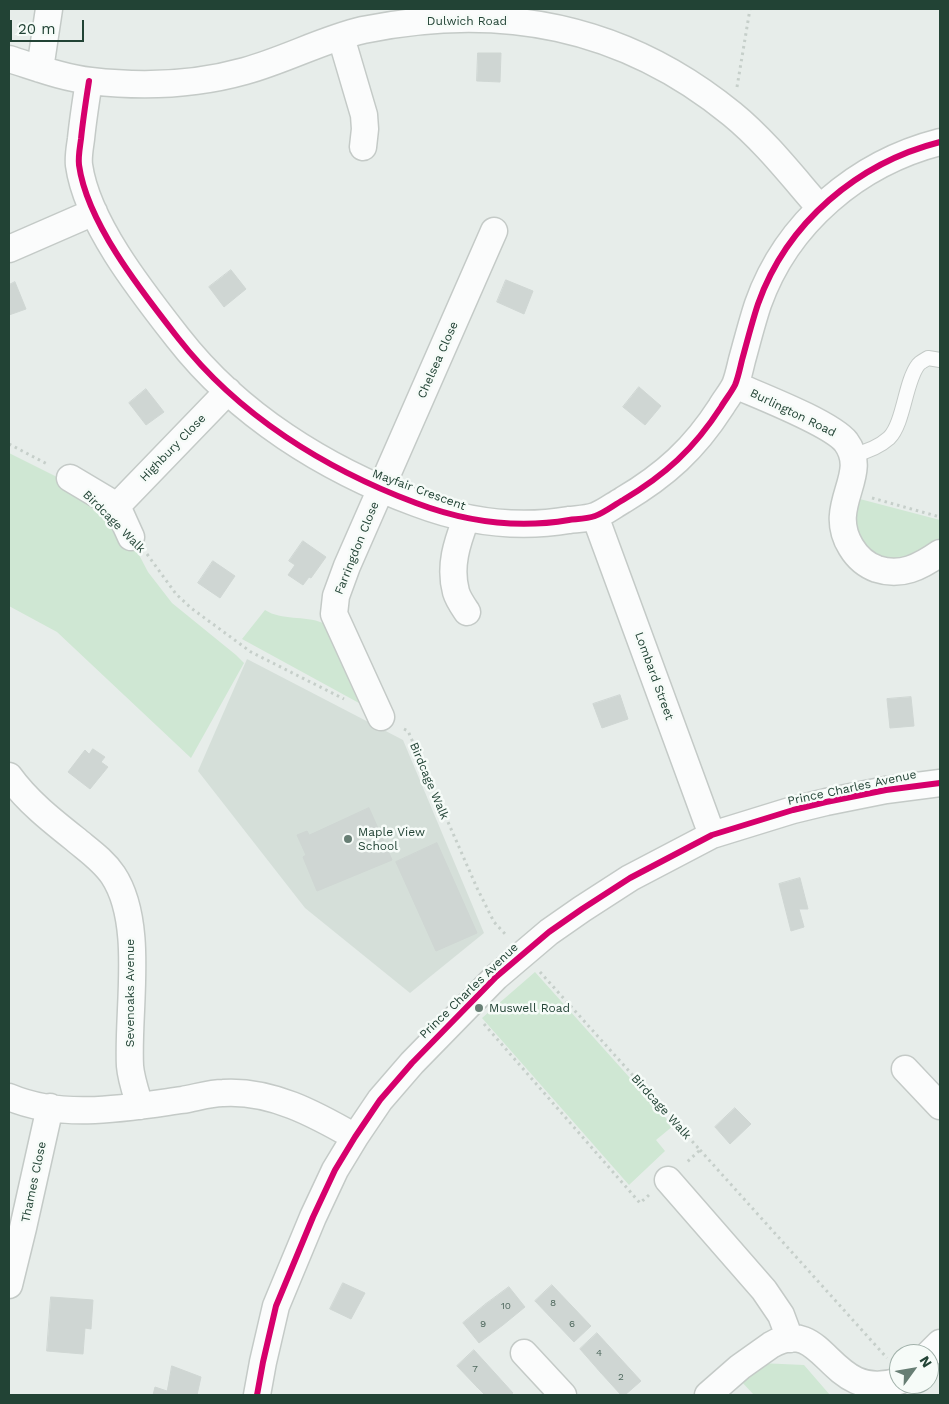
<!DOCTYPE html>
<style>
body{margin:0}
#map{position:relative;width:949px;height:1404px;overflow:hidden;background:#e7edea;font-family:"Work Sans",sans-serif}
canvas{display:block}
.frame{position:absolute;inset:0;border:10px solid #224335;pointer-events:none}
.north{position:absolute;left:889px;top:1344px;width:50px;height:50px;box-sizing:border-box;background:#f6fbf8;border:1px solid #a1b1aa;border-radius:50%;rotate:58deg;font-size:14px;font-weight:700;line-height:20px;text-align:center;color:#224335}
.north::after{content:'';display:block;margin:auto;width:18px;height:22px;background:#677e74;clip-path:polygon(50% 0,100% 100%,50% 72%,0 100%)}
.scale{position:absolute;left:10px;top:20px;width:74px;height:22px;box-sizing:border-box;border:2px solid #224335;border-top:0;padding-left:6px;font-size:15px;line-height:18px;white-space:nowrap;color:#224335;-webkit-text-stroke:4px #f6fbf8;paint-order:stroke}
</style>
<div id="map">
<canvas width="949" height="1404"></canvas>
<div class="frame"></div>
<div class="north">N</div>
<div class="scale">20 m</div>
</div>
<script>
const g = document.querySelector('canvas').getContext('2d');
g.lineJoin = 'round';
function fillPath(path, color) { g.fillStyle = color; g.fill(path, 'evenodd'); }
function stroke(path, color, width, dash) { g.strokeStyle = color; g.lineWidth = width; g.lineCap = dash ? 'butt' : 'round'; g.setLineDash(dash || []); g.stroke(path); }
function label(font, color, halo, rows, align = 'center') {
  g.font = font + ' "Work Sans",sans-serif'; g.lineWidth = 5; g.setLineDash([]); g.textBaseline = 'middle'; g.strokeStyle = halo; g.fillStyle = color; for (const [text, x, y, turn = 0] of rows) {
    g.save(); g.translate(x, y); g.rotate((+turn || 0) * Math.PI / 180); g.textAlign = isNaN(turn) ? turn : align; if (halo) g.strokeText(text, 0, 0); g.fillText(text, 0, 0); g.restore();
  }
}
fillPath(new Path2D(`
 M247,659l156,81 81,193 -74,60 -105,-85 -107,-137z`), '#d5dfd9');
fillPath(new Path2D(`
 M9,453l48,24 15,12 65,62 11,21 24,31 64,52 8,8 -53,95 -134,-126 -48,-26z
 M856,498l84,22v21l-32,19 -29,-2 -19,-16 -7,-33z
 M265,610c17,11 39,5 58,13l36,80 -117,-64z
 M535,972l138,154 -17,14 9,11 -36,34 -147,-167z
 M760,1363l44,2 26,30h-76l-15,-16z`), '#cfe7d3');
const building = new Path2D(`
 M478,53h23l-1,29 -23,-1z
 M231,270l15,19 -22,18 -15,-20z
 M506,280l27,11 -9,23 -27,-12z
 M15,282l11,27 -17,6v-30z
 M639,387l22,19 -16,19 -22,-18z
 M146,389l18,23 -18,13 -17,-22z
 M303,541l23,16 -15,21 -2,-1 -6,8 -15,-10 7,-10 -6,-4z
 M213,561l22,15 -15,22 -22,-15z
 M620,695l8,24 -26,9 -9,-24z
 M911,697l3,29 -24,2 -3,-29z
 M93,749l12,8 -4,5 7,5 -18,22 -22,-17 17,-22 4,4z
 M369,808l23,52 -75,31 -14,-34 3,-2 -9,-20 10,-4 2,4z
 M437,843l40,90 -41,18 -40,-89z
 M800,878l8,31h-9l5,18 -13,4 -12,-47z
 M735,1108l16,16 -21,20 -15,-17z
 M343,1283l22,10 -14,26 -21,-10z
 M552,1285l19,20 -17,16 -19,-20z
 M509,1287l16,20 -22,18 -17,-21z
 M51,1297l42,3 -2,29 -6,-1 -2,26 -36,-3z
 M486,1304l17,21 -24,18 -16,-20z
 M571,1305l20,21 -17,16 -20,-21z
 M597,1333l22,24 -18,16 -21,-24z
 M474,1350l20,22 -17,15 -20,-21z
 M619,1357l22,24 -16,14h-4l-20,-22z
 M172,1366l29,11 -4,18h-44l2,-8 12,4z
 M494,1372l19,21 -3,2h-25l-8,-8z`);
fillPath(building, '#cfd6d3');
stroke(building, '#cfd6d3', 1);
const service = new Path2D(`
 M853,455c13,-3 26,-8 36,-17 15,-15 16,-56 29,-73 2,-3 7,-5 10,-7l12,2`);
const minor = new Path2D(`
 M341,37l23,78 1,14 -2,18
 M9,59c26,8 54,19 82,22 51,6 104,4 154,-10 40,-11 79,-32 118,-41 137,-28 260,-5 369,84 33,27 60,62 88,94
 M40,69l9,-60
 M89,81c-3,19 -6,38 -8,58 -1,8 -3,17 -2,26 8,58 63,127 99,173 60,77 147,131 238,165 50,19 100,26 153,17 8,-1 18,-1 26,-4 9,-3 19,-11 28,-16 42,-25 71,-51 98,-93 4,-7 10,-14 14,-22 3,-7 5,-17 7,-25 5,-18 10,-38 16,-56 29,-82 100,-141 182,-162
 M9,249l85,-37
 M735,385c25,11 96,38 111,57 25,34 -21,63 5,105 6,10 15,18 26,22 24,8 43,-2 63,-16
 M70,478l47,28 14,31
 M117,506l111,-115
 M595,516l117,319
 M466,519c-9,24 -17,47 -10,73 2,7 7,14 11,20
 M381,717l-47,-103 2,-18 11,-30 147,-335
 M9,776c18,25 42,44 66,63 13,11 28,21 38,36 32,48 14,135 17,191 1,13 6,27 10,40
 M905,1069l35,37
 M9,1097c54,23 117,11 173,3 13,-2 28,-7 41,-7 48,-3 92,21 132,44
 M668,1180l96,110 17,25 9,24
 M9,1285l14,-57 27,-121
 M524,1353l39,42
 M929,1354l11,-11
 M257,1395l6,-33 13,-56 37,-89 22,-47 20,-33 25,-37 32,-37 84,-86 53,-45 33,-23 48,-31 82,-43 81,-25 33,-8 60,-12 54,-7
 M708,1395l32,-28 31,-22c55,-32 57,59 128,36`);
stroke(service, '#c4cac7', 16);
stroke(minor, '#c4cac7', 29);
stroke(new Path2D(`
 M737,87l13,-78
 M9,444l40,21
 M872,498l68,19
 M147,554l29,40 15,14 60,44 93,47
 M404,729l4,2 69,157 17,34 13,14
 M540,972l160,178 -14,13
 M484,1024l156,179 9,-8
 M700,1150l187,208`), '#c6cfca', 3, [2.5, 4]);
stroke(service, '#fbfcfc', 14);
stroke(minor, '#fbfcfc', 26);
stroke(new Path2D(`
 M89,81c-3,19 -6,38 -8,58 -1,8 -3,17 -2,26 8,58 63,127 99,173 60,77 147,131 238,165 50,19 100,26 153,17 8,-1 18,-1 26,-4 9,-3 19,-11 28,-16 42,-25 71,-51 98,-93 4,-7 10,-14 14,-22 3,-7 5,-17 7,-25 5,-18 10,-38 16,-56 29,-82 100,-141 182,-162
 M257,1395l6,-33 13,-56 37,-89 22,-47 20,-33 25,-37 32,-37 84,-86 53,-45 33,-23 48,-31 82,-43 81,-25 33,-8 60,-12 54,-7`), '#d6006c', 6);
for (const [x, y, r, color] of [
 [348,839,5,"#677e74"],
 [479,1008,5,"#677e74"]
]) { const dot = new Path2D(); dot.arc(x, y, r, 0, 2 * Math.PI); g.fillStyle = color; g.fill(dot); stroke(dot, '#f6fbf8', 2); }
label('10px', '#4e685d', null, [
 ["8",553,1303],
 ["10",506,1306],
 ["9",483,1324],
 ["6",572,1324],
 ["4",599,1353],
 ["7",475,1369],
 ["2",621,1377]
]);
label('12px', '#224335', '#f6fbf8', [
 ["Dulwich Road",467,21],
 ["Chelsea Close",438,360,-66],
 ["Burlington Road",793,413,26],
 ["Highbury Close",173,448,-46],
 ["Mayfair Crescent",419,490,20],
 ["Birdcage Walk",114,522,45],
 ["Farringdon Close",357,548,-68],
 ["Lombard Street",654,676,70],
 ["Birdcage Walk",429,781,67],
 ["Prince Charles Avenue",852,788,-12],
 ["Prince Charles Avenue",469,991,-44],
 ["Sevenoaks Avenue",130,993,-90],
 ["Birdcage Walk",661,1107,48],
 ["Thames Close",34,1182,-78]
]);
label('12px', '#224335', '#f6fbf8', [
 ["Maple View",358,832],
 ["School",358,846],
 ["Muswell Road",489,1008]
], 'left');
</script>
